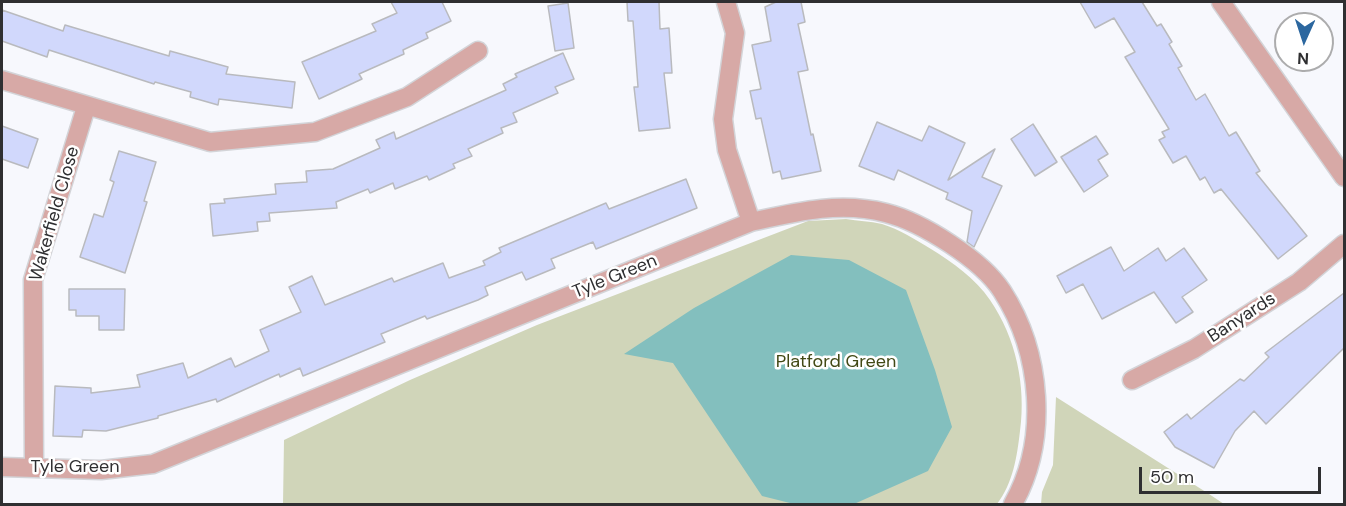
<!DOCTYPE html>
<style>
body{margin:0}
#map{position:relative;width:1346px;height:506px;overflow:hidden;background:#f7f8fd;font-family:"DM Sans",sans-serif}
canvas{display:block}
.frame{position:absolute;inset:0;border:3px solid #2f2f31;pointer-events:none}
.north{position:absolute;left:1274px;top:12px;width:60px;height:60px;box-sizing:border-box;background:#fff;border:2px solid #acacad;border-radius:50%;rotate:183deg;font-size:16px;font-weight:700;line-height:24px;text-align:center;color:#2f2f31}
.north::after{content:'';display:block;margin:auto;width:21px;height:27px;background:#2c679f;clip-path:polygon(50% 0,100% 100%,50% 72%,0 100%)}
.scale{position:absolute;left:1139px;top:467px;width:182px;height:27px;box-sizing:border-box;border:3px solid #2f2f31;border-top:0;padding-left:8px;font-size:18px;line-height:21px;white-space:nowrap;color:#2f2f31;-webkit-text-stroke:4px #fff;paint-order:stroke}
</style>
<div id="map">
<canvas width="1346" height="506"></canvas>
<div class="frame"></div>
<div class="north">N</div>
<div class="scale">50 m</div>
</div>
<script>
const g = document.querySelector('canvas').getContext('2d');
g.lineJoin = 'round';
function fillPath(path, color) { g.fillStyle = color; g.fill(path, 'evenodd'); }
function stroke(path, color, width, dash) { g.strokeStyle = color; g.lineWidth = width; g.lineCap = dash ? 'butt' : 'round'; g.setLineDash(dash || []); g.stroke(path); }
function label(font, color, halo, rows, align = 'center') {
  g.font = font + ' "DM Sans",sans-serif'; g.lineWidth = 5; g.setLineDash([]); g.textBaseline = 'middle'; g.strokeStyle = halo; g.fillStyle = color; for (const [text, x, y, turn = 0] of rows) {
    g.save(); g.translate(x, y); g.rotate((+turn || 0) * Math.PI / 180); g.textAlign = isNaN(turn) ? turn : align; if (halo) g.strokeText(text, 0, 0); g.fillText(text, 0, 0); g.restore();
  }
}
fillPath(new Path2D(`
 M846,219c12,2 24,2 36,5 17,5 34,16 49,25 21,13 45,30 59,51 26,38 36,85 30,131 -3,26 -7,52 -23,73h-714l1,-64 126,-60 127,-55 271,-104z
 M1056,397l153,97 15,10h-183l1,-12 11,-27z`), '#d0d5b9');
fillPath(new Path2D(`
 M791,255l58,5 57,30 29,80 17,57 -24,44 -74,33h-60l-32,-8 -89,-133 -49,-9 70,-46z`), '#83bfbe');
const building = new Path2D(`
 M391,2h51l9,19 -25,12 2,5 -25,12 1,4 -45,20 3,5 -43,20 -17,-37 74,-31 -4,-7 25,-11z
 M627,2h32l1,27 9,-1 3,45h-8l6,55 -31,3 -5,-44h4l-5,-66h-5z
 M776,2h25l4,20 -7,2 10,46 -10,2 13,63 2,-1 8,37 -39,8 -2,-8 -7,2 -12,-55 -5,1 -6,-28 11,-2 -9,-44 19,-4 -6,-34z
 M1080,2h62l15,24 4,-2 11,18 -3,2 13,22 -4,2 18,32 9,-6 24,42 7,-4 24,39 -4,2 51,63 -29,23 -57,-70 -7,4 -9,-16 -5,3 -14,-24 -13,7 -14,-23 6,-3 -3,-5 7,-3 -44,-72 10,-5 -21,-34 -19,10z
 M568,3l6,45 -19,3 -7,-45z
 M2,10l61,21 2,-6 104,31 1,-5 58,16 -2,7 69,8 -3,26 -73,-9 -1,6 -28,-8 1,-5 -36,-10 -1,2 -105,-34 -2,7 -45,-16z
 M563,53l11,26 -19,8 3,6 -45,20 4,9 -16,6 2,5 -35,16 4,7 -19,8 2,4 -26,12 -2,-4 -32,13 -2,-6 -23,10 -2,-4 -32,13 1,6 -68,5 1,8 -13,1 1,9 -45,5 -3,-32 15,-1 -1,-4 52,-5 -1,-10 32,-2 -1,-11 27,-2 47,-21 -4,-8 18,-8 2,7 110,-49 -3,-6 14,-7 -2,-3z
 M877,122l45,19 7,-15 36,17 -17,37 47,-31 -13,28 20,9 -28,61 -7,-5 5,-31 -26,-12 2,-6 -50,-23 -4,10 -35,-14z
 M1033,124l24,38 -22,14 -24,-37z
 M2,126l36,13 -10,29 -26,-9z
 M1096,136l12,18 -10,6 10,16 -24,16 -23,-35z
 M119,151l37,11 -12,39 3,1 -22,71 -45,-16 14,-43 9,3 11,-35 -4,-2z
 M686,179l11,29 -101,41 -3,-7 -42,17 4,9 -29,12 -4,-8 -37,15 3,8 -10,5 -51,19 -2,-3 -44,18 4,8 -82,34 -3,-8 -20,9 -1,-3 -62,28 -1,-3 -58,17v2l-52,13 -23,-1 -1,7 -29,-1 2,-50 36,2v5l49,-6 -3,-12 46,-12 5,15 43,-20 4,9 34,-16 -9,-21 41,-18 -12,-25 23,-11 13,29 67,-27 2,4 49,-19 6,15 36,-13 -2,-4 18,-9 -2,-4 52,-22 55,-23 3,6z
 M1111,247l13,24 34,-23 8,13 18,-13 23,32 -25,17 11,15 -17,11 -22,-31 -52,27 -19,-35 -17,9 -9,-17z
 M69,289h56l-1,41h-25v-14h-23v-6h-7z
 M1344,293v55l-78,76 -12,-13 -19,20 -21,37 -39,-21 -11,-15 23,-18 4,5 49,-40 4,2 25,-24 -4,-4z`);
fillPath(building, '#d1d8fc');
stroke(building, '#b9babe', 1.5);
const minor = new Path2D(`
 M726,2l9,31 -12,86 4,31 24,72
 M1221,2l123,175
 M2,80l208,62 105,-10 92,-35 71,-46
 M1132,380l62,-31 105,-67 45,-38
 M34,466l-1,-186 53,-173
 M2,467l99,3 52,-6 598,-242c45,-10 89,-21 135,-9 36,9 96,47 116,78 40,62 47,149 11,213`);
stroke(minor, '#d3d4d8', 21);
stroke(minor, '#d7a9a6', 18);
label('18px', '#2f2f31', '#fff', [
 ["Wakerfield Close",55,214,-74],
 ["Tyle Green",615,277,-22],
 ["Banyards",1242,318,-33],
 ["Tyle Green",75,467]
]);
label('18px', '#424915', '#fff', [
 ["Platford Green",836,362]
]);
</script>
